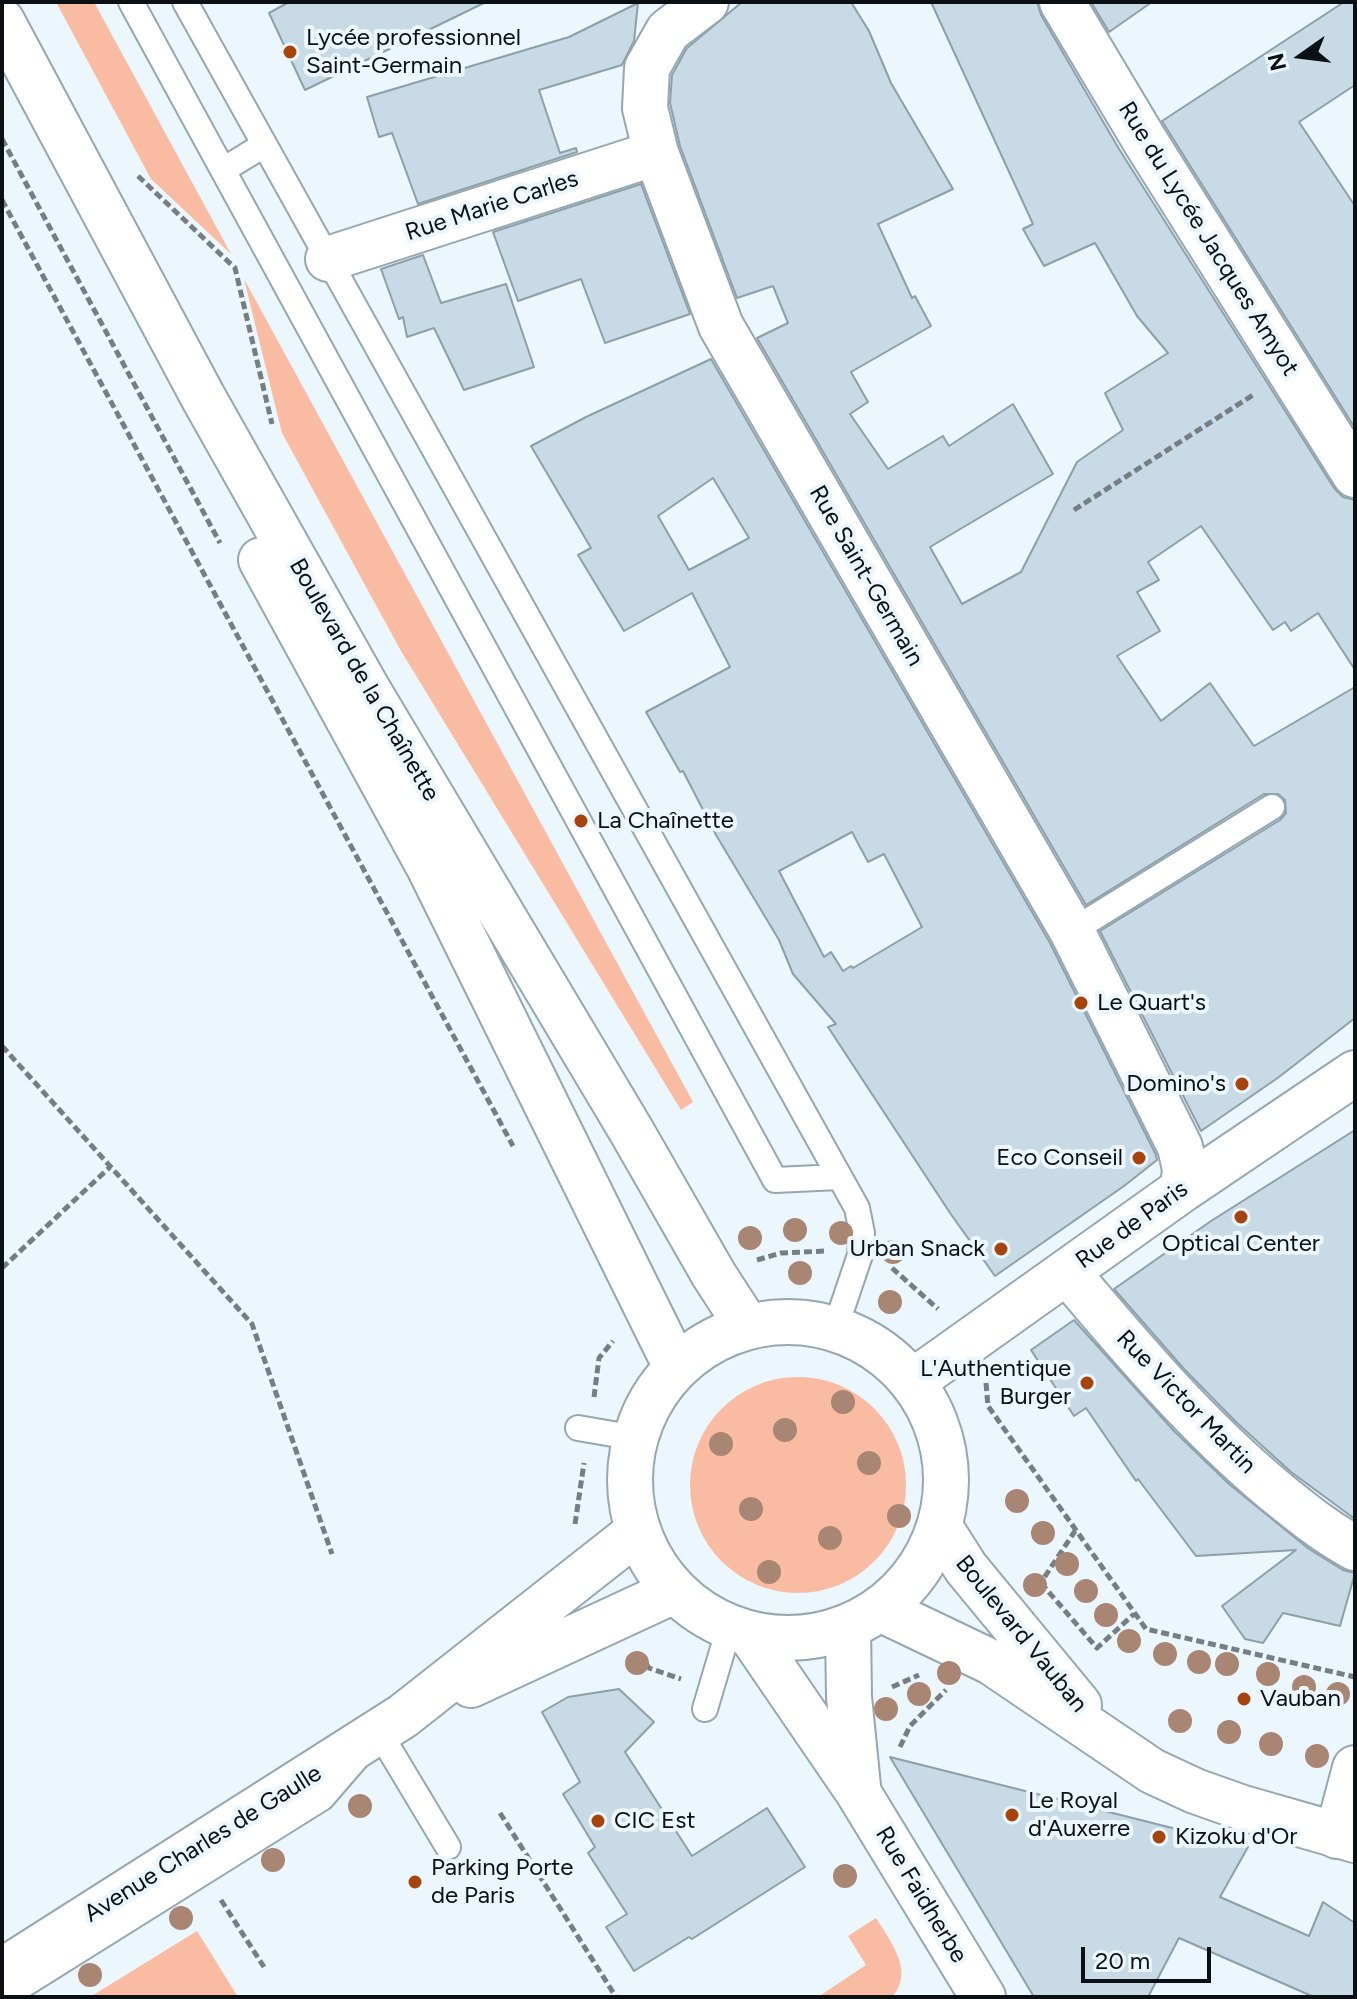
<!DOCTYPE html>
<meta charset="utf-8">
<style>
body{margin:0}
#map{position:relative;width:1357px;height:1999px;overflow:hidden;background:#ebf6fd;font-family:Figtree,sans-serif}
canvas{display:block}
.frame{position:absolute;inset:0;border:4px solid #0a1014;pointer-events:none}
.north{position:absolute;left:1261px;top:16px;width:80px;height:80px;-webkit-text-stroke:6px #ebf6fd;paint-order:stroke;rotate:256deg;font-size:22px;font-weight:700;line-height:32px;text-align:center;color:#0a1014}
.north::after{content:'';display:block;margin:auto;width:28px;height:36px;background:#0a1014;clip-path:polygon(50% 0,100% 100%,50% 72%,0 100%)}
.scale{position:absolute;left:1081px;top:1947px;width:130px;height:36px;box-sizing:border-box;border:4px solid #0a1014;border-top:0;padding-left:10px;font-size:24px;line-height:28px;white-space:nowrap;color:#0a1014;-webkit-text-stroke:6px #ebf6fd;paint-order:stroke}
</style>
<div id="map">
<canvas width="1357" height="1999"></canvas>
<div class="frame"></div>
<div class="north">N</div>
<div class="scale">20 m</div>
</div>
<script>
const g = document.querySelector('canvas').getContext('2d');
g.lineJoin = 'round';
function fillPath(path, color) { g.fillStyle = color; g.fill(path, 'evenodd'); }
function stroke(path, color, width, dash) { g.strokeStyle = color; g.lineWidth = width; g.lineCap = dash ? 'butt' : 'round'; g.setLineDash(dash || []); g.stroke(path); }
function label(font, color, halo, rows, align = 'center') {
  g.font = font + ' Figtree,sans-serif'; g.lineWidth = 8; g.setLineDash([]); g.textBaseline = 'middle'; g.strokeStyle = halo; g.fillStyle = color; for (const [text, x, y, turn = 0] of rows) {
    g.save(); g.translate(x, y); g.rotate((+turn || 0) * Math.PI / 180); g.textAlign = isNaN(turn) ? turn : align; if (halo) g.strokeText(text, 0, 0); g.fillText(text, 0, 0); g.restore();
  }
}
fillPath(new Path2D(`
 M56,2h38l137,252 -80,-75z
 M244,279l449,823 -12,8 -280,-459 -119,-218z
 M690 1485a108 108 0 1 1 216 0a108 108 0 1 1-216 0Z
 M876,1918c15,24 39,54 16,79h-74l48,-32 -18,-29z
 M197,1931l41,66h-148z`), '#f9bba2');
const building = new Path2D(`
 M289,2h197l-181,88 -36,-77z
 M742,2h109l18,29 22,52 62,106 -75,35 34,74 3,-2 16,30 -80,46 17,30 -18,12 38,55 55,-33 6,10 64,-42 40,70 -123,73 32,57 59,-32 56,-110 46,-32 -18,-37 63,-40 -31,-37 -42,-73 -51,23 -21,-37 10,-5 -102,-222h106l4,13 78,134 215,339 9,9 12,3v170l-37,-57 -27,18 -6,-9 -12,8 -72,-104 -53,36 11,18 -22,12 23,39 -43,25 44,65 49,-38 44,63 101,-59v331l-76,59 -78,54 -101,-200 180,-111 6,-7 -1,-13 -7,-6h-14l-178,111 -329,-567 31,-15 -15,-37 -36,12 -57,-152 -10,-43 2,-28 15,-27z
 M1091,2h61l-43,30z
 M1344,2h11v83l-56,37 56,84v222l-193,-307z
 M638,3l-4,38 -12,24 -83,25 21,63 16,-5 1,4 -159,52 -26,-71 -13,4 -12,-40 202,-60z
 M641,184l49,130 -85,29 -24,-64 -63,22 -25,-69z
 M423,255l18,48 65,-19 28,83 -70,23 -30,-62 -27,9 -4,-20 -4,2 -18,-50z
 M711,359l339,584 106,212 1,5 -33,26 -129,90 -45,-63 -122,-186 8,-3 -43,-50 -14,-34 -63,-105 -33,-64 -3,1 -34,-60 84,-45 -38,-74 -68,38 -46,-76 13,-7 -60,-102 55,-29zM713,478l36,60 -60,32 -31,-54zM852,832l16,30 16,-8 38,73 -69,41 -2,-2 -8,5 -12,-19 -7,5 -45,-86z
 M1355,1130v389l-64,-47 -55,-50 -52,-53 -70,-80 97,-68z
 M1074,1320l100,111 55,53 80,65 34,21 12,3 -15,53 -57,-13 -20,30 -18,-4 -23,-33 74,-56 -100,6 -58,-77 -2,2 -50,-73 -12,8 -43,-66z
 M619,1689l35,33 -29,30 67,104 75,-48 38,59 -113,72 -3,-2 -55,34 -28,-44 21,-13 -39,-61 7,-6 -32,-53 17,-12 -38,-70 26,-15z
 M890,1757l358,90 -28,50 89,39 14,-34 32,21v74h-41l-135,-59 -31,59h-114z`);
fillPath(building, '#c7dae5');
stroke(building, '#8d9fa9', 2);
const service = new Path2D(`
 M131,2l644,1178 64,-3
 M185,2l672,1206 5,25 -2,22 -25,74
 M223,170l41,-25
 M1072,931l200,-124
 M578,1428l58,10
 M705,1709l24,-81
 M4,1997l318,-199 57,-66 69,115`);
const minor = new Path2D(`
 M706,2l-38,29 -21,37 -2,40 11,45 65,173 351,605 108,216 5,22 -2,20
 M1062,2l83,139 210,334
 M328,259l328,-106
 M1067,1272c65,77 130,154 208,219 26,21 50,41 80,57
 M912,1382l271,-193 172,-116
 M848,1627l1,70 9,89
 M750,1634l108,158 125,205
 M1337,1836l18,-68`);
const secondary = new Path2D(`
 M2,21l201,376 164,291 265,444 82,143 33,51
 M261,560l169,309 246,498
 M630 1480a158 158 0 1 1 316 0a158 158 0 1 1-316 0Z
 M940,1527l26,41 113,137
 M880,1609l111,53 161,109 43,20 48,17 112,32
 M471,1685l203,-94
 M2,1971l401,-255 235,-185`);
stroke(service, '#95a7b1', 28);
stroke(minor, '#95a7b1', 48);
stroke(secondary, '#95a7b1', 48);
stroke(new Path2D(`
 M2,139l218,404
 M138,176l97,92 37,156
 M2,200l511,946
 M1074,510l179,-115
 M2,1046l250,278 80,230
 M757,1260l24,-7 45,-2
 M2,1268l108,-101
 M892,1268l46,41
 M986,1383l2,23 158,223 209,48
 M594,1397l5,-39 14,-17
 M575,1524l9,-61
 M1041,1583l56,65 37,-34
 M1038,1587l37,-56
 M640,1654l9,14 32,11
 M892,1687l27,-12
 M900,1747l10,-21 36,-36
 M500,1813l116,184
 M221,1900l43,67`), '#767e84', 5, [8, 4]);
stroke(service, '#fff', 24);
stroke(minor, '#fff', 44);
stroke(secondary, '#fff', 44);
g.fillStyle = '#a88673';
for (const [x, y] of [
 [795,1230],
 [841,1233],
 [750,1238],
 [893,1252],
 [800,1273],
 [890,1302],
 [843,1402],
 [785,1430],
 [721,1444],
 [869,1463],
 [1017,1501],
 [751,1509],
 [899,1516],
 [1043,1533],
 [830,1538],
 [1067,1564],
 [769,1572],
 [1035,1585],
 [1086,1591],
 [1106,1615],
 [1129,1641],
 [1165,1654],
 [1199,1662],
 [637,1663],
 [1227,1664],
 [949,1673],
 [1268,1674],
 [1304,1687],
 [919,1694],
 [1338,1694],
 [886,1709],
 [1180,1721],
 [1229,1732],
 [1271,1744],
 [1317,1756],
 [360,1806],
 [273,1860],
 [845,1876],
 [181,1918],
 [90,1975]
]) { g.beginPath(); g.arc(x, y, 12, 0, 2 * Math.PI); g.fill(); }
for (const [x, y, r, color] of [
 [290,52,8,"#a7440c"],
 [581,821,8,"#a7440c"],
 [1081,1003,8,"#a7440c"],
 [1242,1084,8,"#a7440c"],
 [1139,1158,8,"#a7440c"],
 [1241,1217,8,"#a7440c"],
 [1001,1249,8,"#a7440c"],
 [1087,1383,8,"#a7440c"],
 [1244,1699,8,"#a7440c"],
 [1012,1815,8,"#a7440c"],
 [598,1821,8,"#a7440c"],
 [1159,1837,8,"#a7440c"],
 [415,1882,8,"#a7440c"]
]) { const dot = new Path2D(); dot.arc(x, y, r, 0, 2 * Math.PI); g.fillStyle = color; g.fill(dot); stroke(dot, '#ebf6fd', 3); }
label('24px', '#0a1014', '#ebf6fd', [
 ["Lycée professionnel",306,38],
 ["Saint-Germain",306,66],
 ["La Chaînette",597,821],
 ["Le Quart's",1097,1003],
 ["Domino's",1226,1084,"right"],
 ["Eco Conseil",1123,1158,"right"],
 ["Optical Center",1241,1244,"center"],
 ["Urban Snack",985,1249,"right"],
 ["L'Authentique",1071,1369,"right"],
 ["Burger",1071,1397,"right"],
 ["Vauban",1260,1699],
 ["Le Royal",1028,1801],
 ["d'Auxerre",1028,1829],
 ["CIC Est",614,1821],
 ["Kizoku d'Or",1175,1837],
 ["Parking Porte",431,1868],
 ["de Paris",431,1896]
], 'left');
label('24px', '#0a1014', '#ebf6fd', [
 ["Rue Marie Carles",492,206,-18],
 ["Rue du Lycée Jacques Amyot",1208,239,58],
 ["Rue Saint-Germain",866,576,60],
 ["Boulevard de la Chaînette",364,680,60],
 ["Rue de Paris",1132,1225,-36],
 ["Rue Victor Martin",1186,1402,46],
 ["Boulevard Vauban",1021,1634,51],
 ["Avenue Charles de Gaulle",203,1844,-32],
 ["Rue Faidherbe",921,1895,59]
]);
</script>
